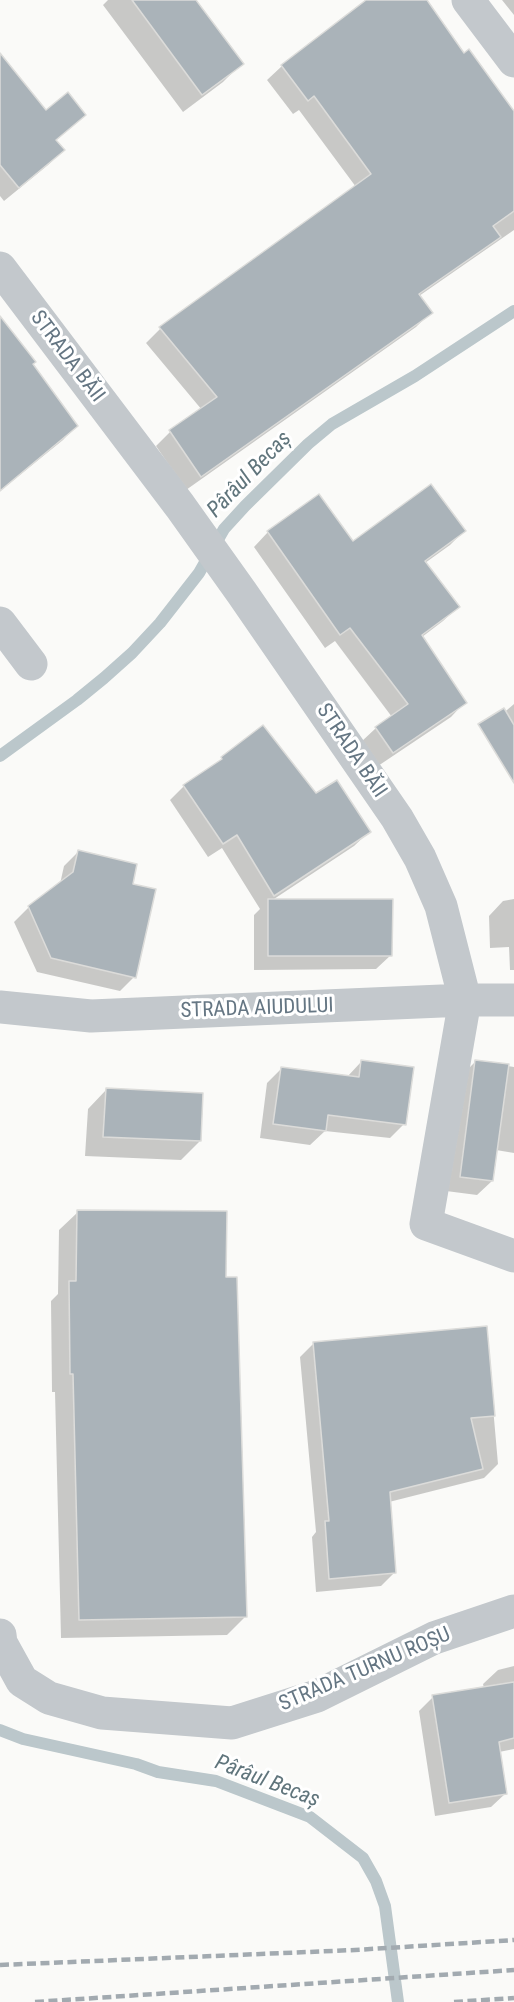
<!DOCTYPE html>
<meta charset="utf-8">
<style>
body{margin:0}
canvas{display:block;background:#fafaf8}
</style>
<canvas width="514" height="2002"></canvas>
<script>
const g = document.querySelector('canvas').getContext('2d');
g.lineJoin = 'round';
function fillPath(path, color) { g.fillStyle = color; g.fill(path, 'evenodd'); }
function stroke(path, color, width, dash) { g.strokeStyle = color; g.lineWidth = width; g.lineCap = dash ? 'butt' : 'round'; g.setLineDash(dash || []); g.stroke(path); }
function label(font, color, halo, rows, align = 'center') {
  g.font = font + ' "Roboto Condensed",sans-serif'; g.lineWidth = 6; g.setLineDash([]); g.textBaseline = 'middle'; g.strokeStyle = halo; g.fillStyle = color; for (const [text, x, y, turn = 0] of rows) {
    g.save(); g.translate(x, y); g.rotate((+turn || 0) * Math.PI / 180); g.textAlign = isNaN(turn) ? turn : align; if (halo) g.strokeText(text, 0, 0); g.fillText(text, 0, 0); g.restore();
  }
}
fillPath(new Path2D(`
 M108,0h86l48,63 -19,19 -40,30 -80,-107z
 M368,0h57l39,55 50,64v111l-95,66 12,16 -15,15 -230,163 -30,-44 14,-14 32,-22 -56,-67 14,-14 196,-142 -57,-77 -6,4 -26,-34 15,-14z
 M502,0h12v15z
 M0,55l45,57 39,3 -29,26 8,9 -15,15 -44,36 -4,-5z
 M0,318l76,108 -13,14 -63,51z
 M464,531l-14,14 -25,18 33,44 -15,14 -21,16 43,65 -14,15 -73,49 -17,-24 15,-14 16,-11 -57,-76 -10,7 -71,-101 14,-15 85,11z
 M514,704v52l-21,-34z
 M263,727l53,68 53,37 -15,14 -83,55 120,54 -15,14 -122,1v-55l6,-6 -38,-61 -14,9 -38,-57 14,-14 30,-20z
 M78,852l53,33 3,92 -14,14 -83,-19 -23,-50 15,-15 31,-23 4,-18z
 M514,899v71h-4l-1,-23 -19,1 -1,-32 14,-15z
 M476,1061l38,6v86l-18,-3 -4,31 -15,14 -31,-4 15,-115z
 M361,1062l43,62 -14,14 -65,-7 -15,14 -50,-7 7,-55 14,-14 66,8z
 M106,1090l94,51 -19,19 -96,-4 3,-47z
 M78,1212l146,67 22,337 -19,19 -166,3 -6,-246h-3l-1,-91 7,-7 1,-64z
 M486,1327l12,137 -14,14 -95,24 6,70 -14,14 -65,6 -4,-55 4,-5 -16,-175 14,-14z
 M514,1666v83l-15,3 7,41 -15,14 -56,9 -16,-105 14,-14 51,-9 -1,-4 15,-14z`), '#0003');
stroke(new Path2D(`
 M0,756l77,-56 27,-22 28,-25 28,-30 39,-50 25,-44 21,-23 63,-62 24,-20 83,-48 99,-65
 M0,1730l23,9 113,25 22,8 58,9 94,36 53,41 13,23 9,25 13,96`), '#bbc7cb', 12);
const building = new Path2D(`
 M132,0h64l48,64 -42,31z
 M366,0h61l37,53 5,-4 45,62v100l-21,15 8,11 -82,57 14,19 -232,164 -32,-47 48,-33 -58,-70 212,-153 -57,-78 -6,5 -27,-36z
 M0,53l46,57 22,-18 18,23 -30,25 9,10 -46,38 -19,-23z
 M0,316l36,46 -3,2 45,62 -78,65z
 M431,484l35,47 -41,30 35,46 -38,28 45,68 -74,50 -18,-26 33,-23 -58,-76 -10,7 -73,-104 52,-37 34,47z
 M504,708l10,17v58l-36,-59z
 M263,725l53,68 21,-13 34,52 -97,64 -37,-61 -14,9 -40,-59 39,-26 -1,-2z
 M78,850l59,14 -4,20 23,5 -20,89 -85,-20 -23,-52 45,-34z
 M268,899h125l-1,57h-124z
 M361,1060l53,7 -8,58 -78,-10 -2,16 -53,-7 8,-57 78,10z
 M475,1060l34,4 -16,117 -33,-4z
 M106,1088l97,5 -2,48 -98,-4z
 M77,1210l150,1 -1,66h11l10,340 -168,3 -6,-246h-3l-1,-93h7z
 M487,1326l8,90 -24,2 12,51 -93,23 6,81 -67,6 -4,-58h4l-16,-179z
 M514,1682v56l-15,4 8,52 -58,9 -17,-108z`);
fillPath(building, '#aab3b9');
stroke(building, '#dcdcda', 1.5);
stroke(new Path2D(`
 M468,0l46,61
 M0,268l180,238 62,87 155,225 23,40 21,48 24,94 -39,224 88,32
 M0,623l31,41
 M0,1007l91,9 374,-16h49
 M0,1635l1,8 21,38 27,17 53,15 130,10 85,-27 117,-58 80,-27`), '#c3c8cc', 33);
stroke(new Path2D(`
 M0,1965l355,-15 159,-10
 M35,2002l479,-32
 M454,2002l60,-4`), '#a2aab0', 4.5, [9, 4.5]);
label('21px', '#657683', '#fff', [
 ["STRADA BĂII",67,357,53],
 ["STRADA BĂII",351,751,56],
 ["STRADA AIUDULUI",257,1009,-2],
 ["STRADA TURNU ROȘU",365,1670,-23]
]);
label('italic 22px', '#60757c', '#fff', [
 ["Pârâul Becaș",250,475,-46],
 ["Pârâul Becaș",267,1782,21]
]);
</script>
